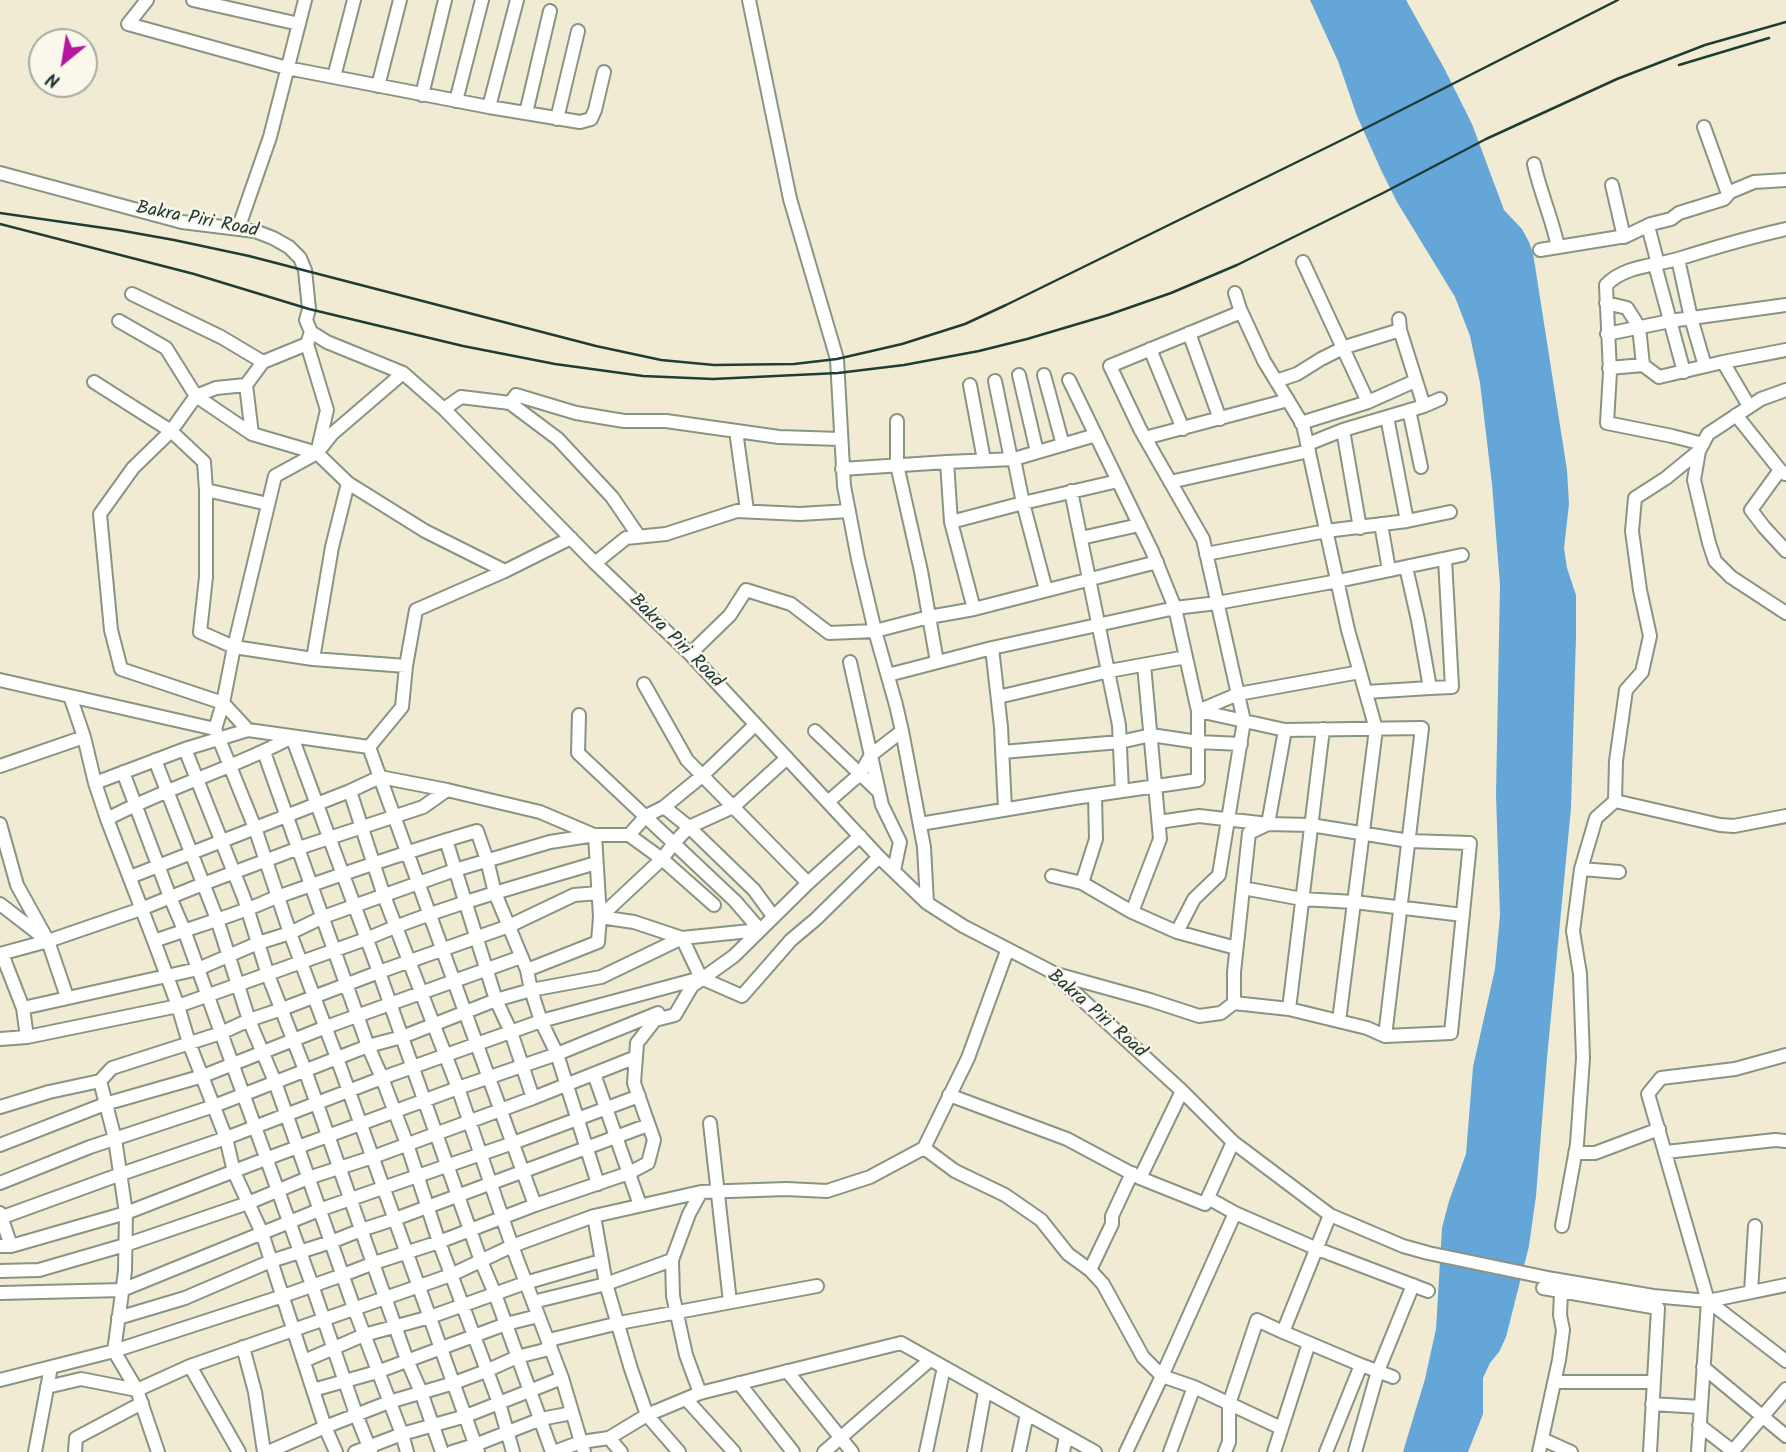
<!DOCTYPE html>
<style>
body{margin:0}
#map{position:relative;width:1786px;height:1452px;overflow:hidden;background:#f1ebd3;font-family:Kalam,sans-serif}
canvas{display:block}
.north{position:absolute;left:28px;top:28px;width:70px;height:70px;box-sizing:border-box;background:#fbf7ec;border:2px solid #a3ada2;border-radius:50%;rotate:210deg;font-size:19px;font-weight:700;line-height:28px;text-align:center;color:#1f3d34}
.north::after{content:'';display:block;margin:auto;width:24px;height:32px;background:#b5179e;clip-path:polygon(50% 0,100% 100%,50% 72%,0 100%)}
</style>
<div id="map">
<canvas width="1786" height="1452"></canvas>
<div class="north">N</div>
</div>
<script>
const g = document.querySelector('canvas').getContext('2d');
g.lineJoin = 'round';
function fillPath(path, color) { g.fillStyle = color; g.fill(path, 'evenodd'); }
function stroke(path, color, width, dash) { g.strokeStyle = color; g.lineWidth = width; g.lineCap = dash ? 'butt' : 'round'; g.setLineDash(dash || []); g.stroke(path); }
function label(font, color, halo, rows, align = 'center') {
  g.font = font + ' Kalam,sans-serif'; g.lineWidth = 5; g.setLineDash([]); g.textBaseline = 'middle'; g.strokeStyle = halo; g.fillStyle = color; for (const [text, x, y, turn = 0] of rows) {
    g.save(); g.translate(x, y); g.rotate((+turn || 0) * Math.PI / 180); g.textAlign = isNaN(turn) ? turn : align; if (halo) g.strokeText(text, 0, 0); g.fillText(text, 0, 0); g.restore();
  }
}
fillPath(new Path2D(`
 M1310,0h96l38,68 28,56 32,86 18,19 7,13 4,11 34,217 2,34 -5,44 3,20 9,27v41l-5,172 -24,250 -11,138 -7,50 -23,91 -7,15 -9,11 -7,15v36l-15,38h-65l22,-73 11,-50 6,-101 7,-27 17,-47 7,-87 22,-98 5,-54 -4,-120 4,-210 -8,-101 -12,-101 -10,-47 -15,-39 -58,-95 -16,-32 -24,-54 -19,-55z`), '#65a6d8');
const minor = new Path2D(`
 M147,0l-19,24 159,44 202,39 91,15 11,-3 4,-9 9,-38
 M193,0l106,24
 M749,0l41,199 47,160 7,127 14,73 17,72 21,74 6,26 22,116 3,56
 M334,77l20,-77
 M378,86l22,-86
 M422,95l23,-95
 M456,101l26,-101
 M489,107l28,-107
 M526,113l24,-102
 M557,119l21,-88
 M1704,127l24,67
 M1534,164c6,28 18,54 24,83
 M0,173l182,49 73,9 18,7 16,9 11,11 5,12 4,39 -3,11 5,12 16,10 76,31 41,36 151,154 95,91 189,203 48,46 36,23 89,46 130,119 51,51 97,73 73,31 25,7 125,26 100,17 55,5 78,-16
 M1612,185l12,52
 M1648,226l10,38
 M238,229l32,-92 35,-137
 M1540,250l86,-14 25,-12 20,-5 8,-6 45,-14 6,-7 24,-10 32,-2
 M1678,259l13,59 14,48
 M1303,262l65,140
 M1655,265l29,107
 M1235,293l5,16 24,52 39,64 45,205 28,99 -37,292
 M132,294l89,43 42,25
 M1606,303l21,5 12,19 4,38
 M1399,319l1,11 24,76
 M119,321l47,27 30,48 56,38
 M311,332l-4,12 20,66 -10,43 31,30 77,48 80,40 66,-33
 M1189,333l31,86
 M1607,334l63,-13 116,-16
 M1150,349l33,80
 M1723,362l26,44
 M1609,368l34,-3 16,12 64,-15 63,-12
 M403,373l-71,61 -15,19 -42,23 -41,171 -11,56 -8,26 40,99 35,105 47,125 141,394
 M1019,375l18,77
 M1044,375l19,70
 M995,381l16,78
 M1276,381l21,-7 24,-15 24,-12 55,-17
 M94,382l77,49 -38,37 -33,46 11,116 10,39 102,34 25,27
 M246,385l6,49 65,19
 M970,385l14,75
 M1786,390l-25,9 -53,35 -9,17 -5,29 15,63 6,18 16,16 55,36
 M510,403l48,36 54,58 26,38
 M444,409l17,-12 49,6 6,-8 60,18 48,8h42l113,16 61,2
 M1409,410l12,57
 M1736,415l44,55 5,4
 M1387,417l20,104
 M897,421v44l24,106 16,91
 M1301,423l67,-21 47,-21
 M1343,430l81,-24 16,-7
 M736,431l11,79
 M1145,438l143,-38
 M1308,444l35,-14 17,98
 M1703,444l-31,-8 -65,-13 3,-51 -4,-87c19,-20 50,-19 75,-27 35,-11 69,-21 105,-29
 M1014,459l82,-24
 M947,462l67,-3 9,44 23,87
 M842,469l105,-7 4,60 72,-19 95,-22
 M1780,470l-29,40 13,17 22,24
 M1170,482l139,-31
 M206,490l-2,-28 -33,-31 25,-35 20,-8 30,-3 17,-23 44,-18
 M1071,491l48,234 3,66
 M268,504l-62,-14v87l-6,55 34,15 79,12 19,-112 16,-64
 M951,522l23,87 183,-47
 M1381,524l8,46
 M1081,538l58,-13
 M1206,554l120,-23 81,-10 43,-9
 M595,563l31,-25 40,-4 71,-23 63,3 49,-3
 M992,648l183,-40 42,-5 121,-22 124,-26
 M690,654l40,-39 16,-25 45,14 38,29 46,-2 54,-14 45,-8
 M313,659l93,7
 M850,662l32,143 18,37 -6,28
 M888,675l104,-27 9,79 4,82
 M0,680l215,49
 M644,684l43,76 121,123
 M1430,688l22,-1 -7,-128
 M1366,692l64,-4 -12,-68 -12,-53
 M70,696l14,41 11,46 12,36 47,122 24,65 11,37 37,95 8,34 28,61 63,194 11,25
 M998,697l111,-26 77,-14
 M1198,711l40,-17 122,-22
 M1199,711l86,19
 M579,715l-1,38 157,148 25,29
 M815,731l64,61
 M369,747l166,458
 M264,752l104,294 14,32 25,66 32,98 60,161 14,49
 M1002,752l118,-10 31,-7 47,7 43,2
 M155,760l62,159 32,101 26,62 79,226 48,126 5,18
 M0,766l84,-29
 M123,772l47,125 14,33 128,355 44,129 15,38
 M95,783l90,-34
 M350,791l34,105 74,192 54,158 50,132 22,74
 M829,801l31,-27 11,-19 31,-24
 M1615,801l1,-40 10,-71 16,-18 8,-36 -10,-46 -8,-59 3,-33 31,-20 33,-27
 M664,807l25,20 65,63 19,26
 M107,819c60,-32 126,-50 185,-82l87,235 102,289 14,33 57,158
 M0,824l17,61 31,56 19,56
 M920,824l154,-26 124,-18v-69l-23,-103 -23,-57 -83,-171
 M629,835l33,24 52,46
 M446,840l50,160 15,32 22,66
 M1581,869l38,3
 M1052,876l30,7 50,29 45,20 59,16
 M130,877l220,-86 30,-14 67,13 93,22 54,23
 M1082,883l14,-44 -1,-44
 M1243,888l59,11 52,3 109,13
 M0,904l44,34
 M1132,912l28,-73 -16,-174
 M600,917l62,-58 12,-16 15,-16 44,-20 54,-49
 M600,917l34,5 48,16 19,40
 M1177,932l17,-33 25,-24 25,-154 -41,-182 -63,-110 -30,-63 131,-54
 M154,941c31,-11 61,-20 91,-31 12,-4 23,-10 35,-14 65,-23 131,-46 197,-65l10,29 8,33 32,77 4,20 10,31 16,33 41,130
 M1007,951l-39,107 -44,90 31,23 50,24 36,25 27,34 22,16 13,14 40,73 19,19 73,-163 80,35 113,43
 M0,954l48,-13 93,-32 62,-25 96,-36 124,-41 24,-17
 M2,954l21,54
 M527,970l71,-28 2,-25 -5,-82h34l17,-19 18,-9 38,-31 53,-51
 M1056,974l94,26 49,16 22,-3 13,-10 55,6 78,19 18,8 66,-3 19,-190 -61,-2 -98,-16 -43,-1 -69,-8 -40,6
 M1234,1003v-31l15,-139 19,-9 17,-94 137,-2 -37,308
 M1289,1009l34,-280
 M27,1037l-4,-29 175,-39 60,-26 32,-10 33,-16 132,-47 95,-28 45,-7
 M0,1039l27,-2 151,-31 188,-67c74,-32 153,-53 230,-76
 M594,1074l46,131
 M100,1081l15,58 11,74 -1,58 -11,80 23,39 21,62
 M949,1095l118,44 73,39 65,26 28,-62
 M0,1107l49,-15 51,-11 12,-13 109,-35 28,-13 33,-11 97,-37 130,-46 65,-31 24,-2
 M710,1123l20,179
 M0,1145l105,-41 98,-28 123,-49 195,-70
 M1666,1152l109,-12 11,1
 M1575,1153h20l64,-24
 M1140,1178l42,-87
 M0,1183l90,-36 124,-41 154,-60 34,-9 94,-37 35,-10 70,-13 81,-39 78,-8
 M701,1192l-12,22 -17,46 1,36 13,59 14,38 201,-50 194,109
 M1208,1198l27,15
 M0,1213l11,33
 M594,1216l12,68 25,85 16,46 32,37
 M0,1218l121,-44 105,-36 156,-60 159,-57 160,-43 41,18 49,-56 25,-21 63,-62
 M1562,1226l15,-82 6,-86 -3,-84 -7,-43 8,-62 15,-51 19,-17 105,24 14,1 52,-10
 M0,1246h11l115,-33 142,-55 190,-70 99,-34 101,-41
 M1090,1270l22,-46v-8l20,-43
 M0,1271l39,-1 86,-25 123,-42 60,-25 65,-21 160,-59 103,-41
 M1543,1288l115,20 -8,144
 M1751,1292l4,-66
 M0,1293l122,-3 197,-80 194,-67 126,-47
 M1708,1301l78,60
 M533,1302l73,-18 66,-24
 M118,1318l67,-20 86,-37 60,-19 30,-12 34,-11 253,-94
 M1283,1332l78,33
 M243,1347l12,45 9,60
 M304,1361l60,-26 66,-18 95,-34 76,-22
 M190,1366l49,86
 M1703,1367l83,69
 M787,1371l65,81
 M0,1380l114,-29 169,-55 60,-21 31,-12 65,-21 96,-37 94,-32 19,-10 6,-23 -20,-57 3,-40 18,-23 20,-5 17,-29 42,-30 74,-73 52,-47
 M1555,1382h98
 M739,1383l54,69
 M47,1387l34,-8 56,11 53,-24 261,-91 61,-29 82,-30 107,-24 85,-3 41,2 43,-14 54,-29
 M313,1390l64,-18 129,-48 32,-8
 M686,1399l48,53
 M1652,1404l48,3
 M1699,1425l35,27
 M609,1438l12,14
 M1542,1439l29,13
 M35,1452l16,-85
 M75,1452l1,-14 66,-35
 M268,1452l57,-25 64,-25 65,-19 32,-12 31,-14 28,-7 8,-11 66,-16 198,-37
 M355,1452l47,-18 64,-18 96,-38
 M442,1452l-21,-60 -14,-32 -102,-290 -37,-95 -24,-77 -59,-149 63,-19 121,17 33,-40 4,-41 10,-56 89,-39
 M452,1452l23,-7 66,-26 31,-6
 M554,1452l27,-10 28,-4 38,-23 53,-22
 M824,1452l106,-92
 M926,1452l18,-85
 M974,1452l11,-61
 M1019,1452l8,-38
 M1063,1452l3,-16
 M1126,1452l36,-76 32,11 87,41
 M1170,1452l24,-65
 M1225,1452l4,-10v-38l28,-84 26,12 47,-117
 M1274,1452l35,-109
 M1326,1452l35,-87 32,12
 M1355,1452l23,-81 35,-86
 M1539,1452l20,-92 4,-30 -3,-15 1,-23
 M1698,1452l10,-151 -60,-207 13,-16 74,-9 51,-14
 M1732,1452l54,-63`);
stroke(minor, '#889484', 16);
stroke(minor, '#fff', 12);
stroke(new Path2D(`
 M1679,65l90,-27
 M0,213l118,17 56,10 75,16 347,90 65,14 53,5 80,-1 43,-5 65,-15 63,-20 41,-19 346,-170 266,-135
 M0,224l194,50 115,35 154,37 92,18 88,12 70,3 125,-6 66,-8 75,-14 48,-12 81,-24 63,-22 66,-28 146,-72 103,-54 131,-60 88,-34 81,-23`), '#1f3d34', 2.5);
label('19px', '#1f3d34', '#fbf7ec', [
 ["Bakra Piri Road",197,221,11],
 ["Bakra Piri Road",675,642,45],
 ["Bakra Piri Road",1096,1015,41]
]);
</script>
